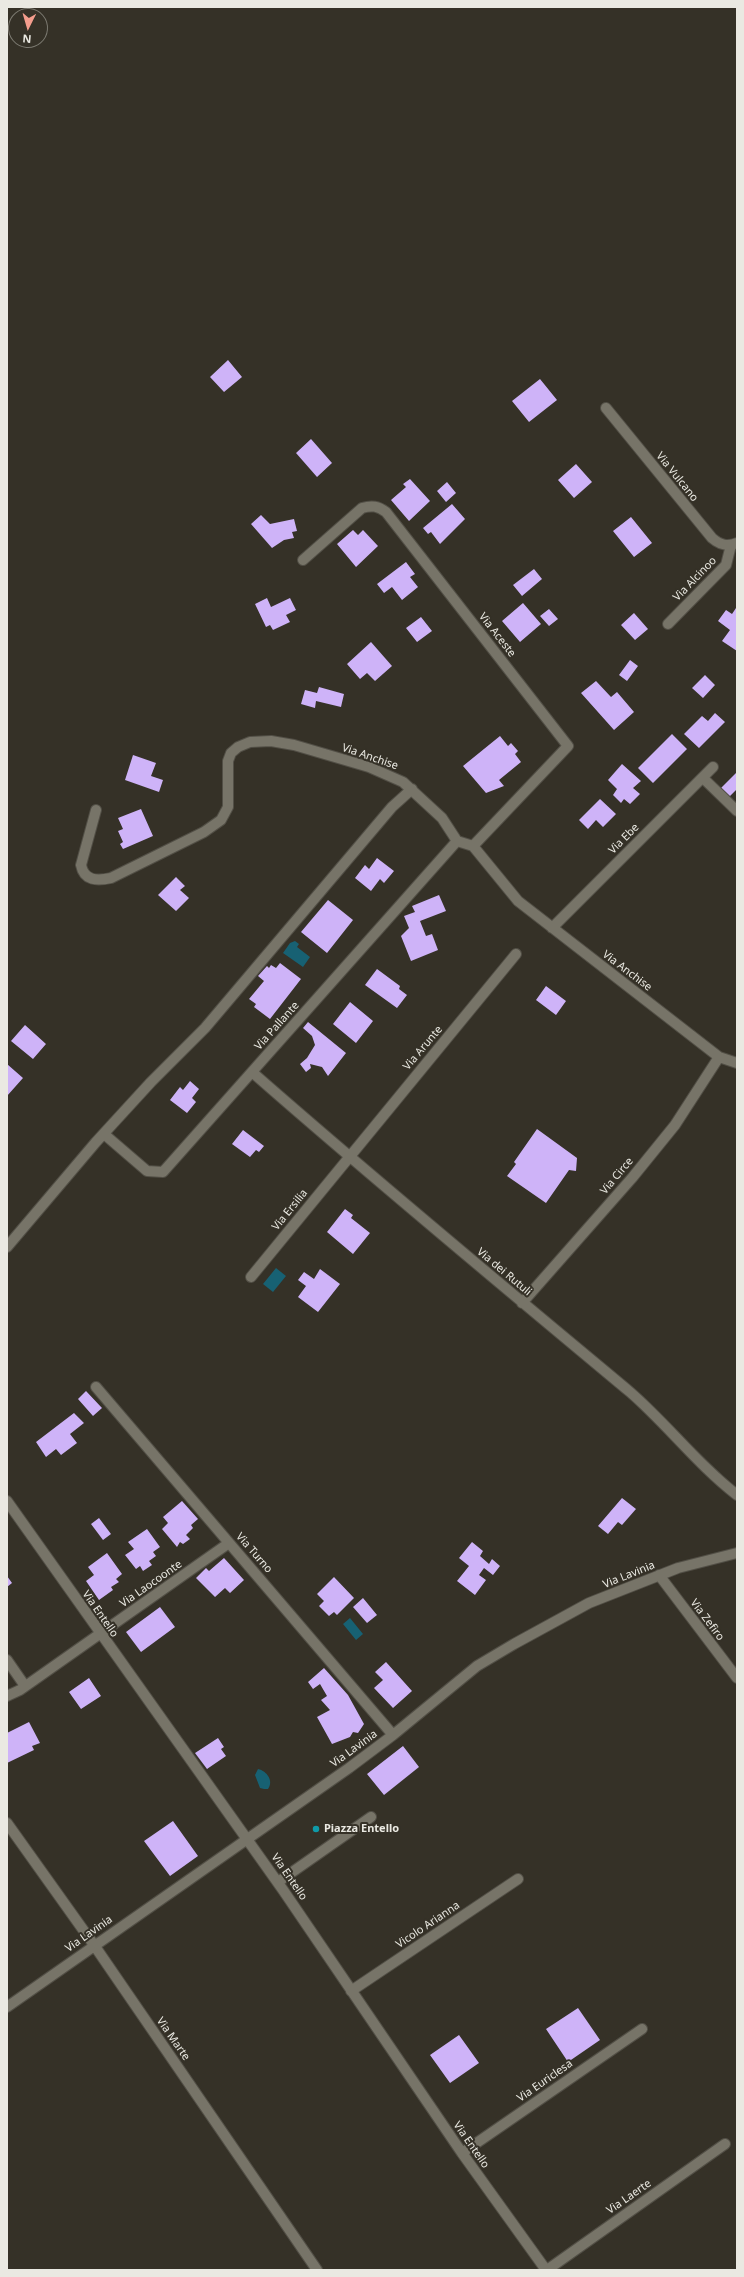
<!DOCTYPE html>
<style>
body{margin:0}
#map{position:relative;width:744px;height:2277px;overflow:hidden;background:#353127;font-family:"Noto Sans",sans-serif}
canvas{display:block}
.frame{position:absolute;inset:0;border:8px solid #eae9e2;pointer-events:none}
.north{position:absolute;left:8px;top:8px;width:40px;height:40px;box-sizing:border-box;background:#353127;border:1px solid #7d7b72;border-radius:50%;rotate:185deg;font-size:11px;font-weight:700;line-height:16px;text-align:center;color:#eae9e2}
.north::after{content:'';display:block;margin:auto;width:14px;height:18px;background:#f49d8d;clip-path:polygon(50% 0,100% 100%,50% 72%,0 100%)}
</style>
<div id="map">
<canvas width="744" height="2277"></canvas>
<div class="frame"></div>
<div class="north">N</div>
</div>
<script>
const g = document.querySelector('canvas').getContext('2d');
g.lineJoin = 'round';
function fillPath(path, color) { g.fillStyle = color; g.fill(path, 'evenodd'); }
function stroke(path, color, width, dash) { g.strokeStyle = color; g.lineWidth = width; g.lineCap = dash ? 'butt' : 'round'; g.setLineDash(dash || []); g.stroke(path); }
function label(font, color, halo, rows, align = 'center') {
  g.font = font + ' "Noto Sans",sans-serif'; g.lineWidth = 4; g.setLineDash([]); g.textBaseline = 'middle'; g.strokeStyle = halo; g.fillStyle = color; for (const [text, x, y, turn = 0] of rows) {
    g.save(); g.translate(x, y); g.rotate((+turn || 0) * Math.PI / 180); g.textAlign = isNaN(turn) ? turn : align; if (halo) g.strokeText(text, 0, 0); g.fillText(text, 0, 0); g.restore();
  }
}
fillPath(new Path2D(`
 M295,941l4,3 -2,3 13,10 -7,10 -20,-14 7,-10z
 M276,1268l10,8 -13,16 -10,-8z
 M350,1618l13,16 -7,6 -13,-16z
 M258,1769c9,2 16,12 10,20h-4l-4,-1 -5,-13z`), '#176173');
fillPath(new Path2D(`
 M228,360l14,17 -18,15 -14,-15z
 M540,379l17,21 -28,22 -17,-21z
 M311,439l21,24 -15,14 -21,-24z
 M576,464l16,18 -18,16 -16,-18z
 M410,479l20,22 -21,20 -18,-21 15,-13 -3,-3z
 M447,482l9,11 -10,9 -9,-11z
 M452,504l13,15 -25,25 -9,-12 -3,2 -5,-6z
 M261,515l9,9 24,-5 3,12 -5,1 2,6 -10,2 -12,8 -21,-24z
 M631,517l21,26 -18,14 -21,-26z
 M353,530l5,5 5,-5 15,16 -22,21 -19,-23z
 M406,562l9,12 -5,3 8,10 -16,13 -10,-13 -8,6 -7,-9z
 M534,569l8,10 -20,17 -9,-11z
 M267,598l4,9 19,-9 6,12 -10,5 4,7 -17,8 -3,-5 -4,2 -11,-23z
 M523,603l18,21 -21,18 -18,-21z
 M736,608l1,1v42l-15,-10 8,-11 -12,-9 8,-11 6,4z
 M549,609l9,10 -9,7 -9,-10z
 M634,613l14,16 -13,11 -14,-15z
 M421,617l11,14 -15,11 -11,-14z
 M371,642l21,24 -17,15 -8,-8 -7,6 -13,-15z
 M630,660l8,6 -11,15 -8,-6z
 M705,675l10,10 -12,13 -11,-10z
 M596,681l15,16 6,-5 17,20 -20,18 -33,-37z
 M319,687l25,7 -3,13 -25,-6 -1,7 -14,-4 4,-14 12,3z
 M715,713l10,9 -26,26 -15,-14 18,-18 6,5z
 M672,734l15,15 -34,34 -15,-15z
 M500,736l8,10 3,-3 7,8 -3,3 6,8 -22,18 5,6 -18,7 -23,-27z
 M133,755l23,8 -5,13 12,4 -4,12 -34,-12z
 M622,764l19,17 -8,7 7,6 -10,10 -6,-5 -3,4 -8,-8 4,-6 -9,-9z
 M737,772v17l-9,9 -9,-8z
 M600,799l16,15 -13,13 -7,-7 -8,9 -9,-9z
 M141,809l12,27 -30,13 -3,-5 3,-2 -5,-11 5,-2 -5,-11z
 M377,858l17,13 -10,12 -4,-4 -9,12 -16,-13 10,-13 4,4z
 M176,877l9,9 -5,4 9,8 -13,13 -18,-16z
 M439,895l7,16 -26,10 6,15 6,-2 6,16 -27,11 -10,-25 8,-8 -5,-12 11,-4 -3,-6z
 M328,900l25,20 -26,33 -26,-21z
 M280,963l21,16 -31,40 -16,-12 2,-3 -7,-5 15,-18 -6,-5 9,-10 2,2 2,-3 5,3z
 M377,969l23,17 -1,3 8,6 -10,13 -32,-23z
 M546,986l20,15 -10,14 -20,-15z
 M350,1002l23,19 -17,22 -23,-19z
 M308,1022l38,31 -18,23 -6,-9 -12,-3 1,4 -5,4 -6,-8 7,-6 8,-13 -3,-9 -9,-8z
 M25,1025l21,19 -13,15 -22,-18z
 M7,1064l16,14 -16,18z
 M190,1081l9,8 -7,9 4,4 -9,11 -17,-13 10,-13 3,3z
 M537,1129l40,29 -1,13 -7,-1 -23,33 -39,-27 9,-12 -2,-2z
 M243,1130l21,16 -5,6 -3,-2 -6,7 -18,-13z
 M345,1209l8,6 -2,3 19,15 -17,21 -26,-22z
 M320,1269l20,15 -22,28 -20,-15 8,-11 -8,-6 6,-8 10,7z
 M86,1391l16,17 -9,8 -15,-17z
 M74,1413l10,10 -14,11 7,9 -16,12 -5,-6 -10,8 -10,-15z
 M622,1498l14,11 -14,16 -4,-3 -10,12 -10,-8z
 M182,1501l16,18 -7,6 2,3 -7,7 4,4 -7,5 -3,-2 -3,5 -15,-18 6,-6 -5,-6z
 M99,1518l12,16 -8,6 -12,-16z
 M147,1529l13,18 -7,5 3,4 -7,5 3,4 -9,6 -3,-5 -4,3 -11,-14 9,-6 -6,-7z
 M472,1542l11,9 -3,5 9,8 3,-5 8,7 -7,9 -9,-7 -5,7 7,5 -11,15 -18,-14 12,-15 -10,-8z
 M107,1553l15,21 -6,5 3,3 -8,5 2,3 -14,10 -13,-19 8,-6 -6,-8z
 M224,1558l20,22 -14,13 -5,-5 -10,9 -19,-19 10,-10 3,3z
 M7,1576l5,7 -5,4z
 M334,1577l20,21 -17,17 -3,-3 -5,4 -10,-10 5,-5 -7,-7z
 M363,1598l14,17 -10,8 -14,-16z
 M160,1607l15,20 -34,25 -15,-20z
 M386,1662l26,29 -19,17 -19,-20 9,-8 -8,-8z
 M324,1668l24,27 16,29 -6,9 -5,-1 -3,5 -18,7 -15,-27 13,-7 -9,-10 6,-4 -7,-12 -7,5 -5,-7z
 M89,1678l12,18 -20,13 -12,-17z
 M29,1722l11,21 -8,3 2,4 -27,13v-30z
 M218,1738l6,9 -3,2 5,7 -19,13 -12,-16z
 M403,1746l16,21 -35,28 -17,-21z
 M173,1821l25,35 -28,20 -26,-35z
 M578,2008l22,32 -32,22 -22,-33z
 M459,2035l20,28 -29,20 -20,-28z`), '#ceb3f8');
const minor = new Path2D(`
 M606,408l106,130c8,7 15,9 25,5
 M303,560l59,-52c10,-3 16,-2 24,4l182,234 -95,100
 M668,624l58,-59 5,-20
 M703,778l34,33
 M96,810l-15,55c3,16 16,16 30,13l93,-46 17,-12 7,-13v-46l3,-8 7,-6 12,-5 21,-1 23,4 75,22 34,15 39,36 15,23 16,5 45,55 201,156 18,6
 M552,928l161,-161
 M252,1072c124,109 251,214 378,320 37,32 68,73 107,103
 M104,1134l43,37 16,1 294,-331
 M7,1247l89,-105 55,-60 54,-54 187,-221 20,-18
 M251,1277l265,-323
 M522,1303l110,-125 43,-53 44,-68
 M96,1387l297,348
 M7,1501l276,389 179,263 84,117
 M659,1575l78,103
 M7,1660l18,26
 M7,1696l13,-6 209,-147
 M7,1823l87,122 223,325
 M278,1882l93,-65
 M351,1991l167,-112
 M7,2007l342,-239 44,-33 84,-69 37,-22 75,-41 89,-35 59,-15
 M462,2153l180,-124
 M547,2270l178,-126`);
stroke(minor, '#524f46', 12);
stroke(minor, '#777468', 10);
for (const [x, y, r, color] of [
 [316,1829,4,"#0f9aa8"]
]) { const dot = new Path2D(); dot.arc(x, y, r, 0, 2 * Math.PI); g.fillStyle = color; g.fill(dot); stroke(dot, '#353127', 1.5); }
label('11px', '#eae9e2', '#353127', [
 ["Via Vulcano",677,477,51],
 ["Via Alcinoo",695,579,-46],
 ["Via Aceste",497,635,52],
 ["Via Anchise",370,757,19],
 ["Via Ebe",624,839,-45],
 ["Via Anchise",627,971,37],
 ["Via Pallante",277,1026,-48],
 ["Via Arunte",423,1048,-50],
 ["Via Circe",617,1176,-50],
 ["Via Ersilia",290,1210,-51],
 ["Via dei Rutuli",504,1272,40],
 ["Via Turno",254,1553,49],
 ["Via Lavinia",629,1575,-22],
 ["Via Laocoonte",151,1584,-35],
 ["Via Entello",100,1614,55],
 ["Via Zefiro",707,1620,53],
 ["Via Lavinia",354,1749,-36],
 ["Via Entello",289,1877,55],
 ["Vicolo Arianna",428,1925,-34],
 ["Via Lavinia",89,1934,-35],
 ["Via Marte",173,2039,55],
 ["Via Euriclesa",545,2081,-35],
 ["Via Entello",471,2145,55],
 ["Via Laerte",629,2197,-35]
]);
label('bold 11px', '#eae9e2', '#353127', [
 ["Piazza Entello",324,1829]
], 'left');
</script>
